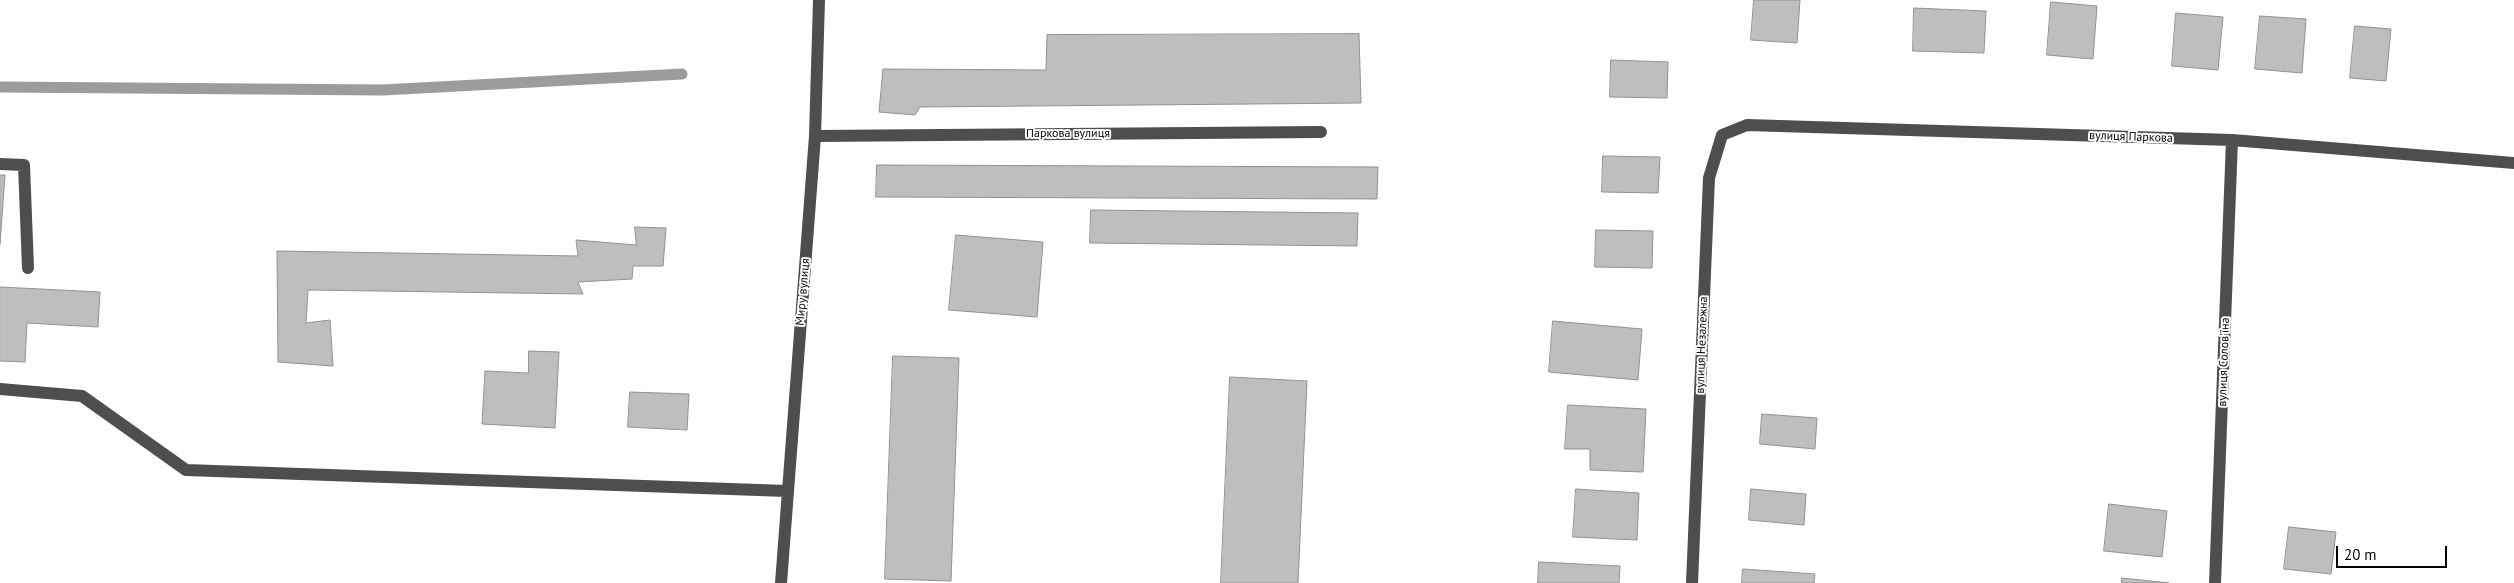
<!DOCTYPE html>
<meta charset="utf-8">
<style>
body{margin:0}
#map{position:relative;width:2514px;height:583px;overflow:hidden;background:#fff;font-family:"PT Sans",sans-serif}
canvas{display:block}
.scale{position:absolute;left:2336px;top:546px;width:111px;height:22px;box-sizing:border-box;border:2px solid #000;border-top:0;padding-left:6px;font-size:15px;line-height:18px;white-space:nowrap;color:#000;-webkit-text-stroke:4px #fff;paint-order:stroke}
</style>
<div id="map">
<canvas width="2514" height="583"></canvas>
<div class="scale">20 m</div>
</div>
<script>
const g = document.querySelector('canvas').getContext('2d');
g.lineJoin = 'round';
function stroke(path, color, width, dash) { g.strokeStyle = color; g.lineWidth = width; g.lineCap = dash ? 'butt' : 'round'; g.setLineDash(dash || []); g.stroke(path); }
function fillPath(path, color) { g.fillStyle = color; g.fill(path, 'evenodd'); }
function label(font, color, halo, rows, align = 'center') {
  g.font = font + ' "PT Sans",sans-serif'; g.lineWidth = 4; g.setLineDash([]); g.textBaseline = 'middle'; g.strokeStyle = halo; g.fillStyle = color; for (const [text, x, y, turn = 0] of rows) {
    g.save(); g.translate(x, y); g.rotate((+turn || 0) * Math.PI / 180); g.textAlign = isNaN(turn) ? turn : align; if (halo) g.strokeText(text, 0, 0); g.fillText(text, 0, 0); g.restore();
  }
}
stroke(new Path2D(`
 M0,87l383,3 299,-16`), '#9c9c9c', 11);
const building = new Path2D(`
 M1754,0h46l-3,43 -46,-3z
 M2051,2l46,4 -4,53 -46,-4z
 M1914,8l72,3 -2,42 -71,-2z
 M2176,13l47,4 -5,53 -46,-4z
 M2260,16l46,3 -4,54 -47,-4z
 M2355,26l36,3 -5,52 -36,-3z
 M1359,34l2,69 -441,4 -5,8 -36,-3 4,-43 163,1 1,-35z
 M1611,60l57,2 -1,36 -57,-1z
 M1603,156l57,1 -2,36 -56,-1z
 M877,165l501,2 -1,32 -501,-2z
 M0,175h5l-5,69z
 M1091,210l267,3 -1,33 -267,-3z
 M635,227l31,1 -3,38h-30l-1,13 -54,3 5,12 -275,-4 -2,33 24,-3 3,46 -55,-4 -1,-111 301,5 -2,-16 60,5z
 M1596,230l57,1 -1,37 -57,-1z
 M956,235l87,7 -6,75 -88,-7z
 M0,287l100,5 -2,35 -71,-4 -2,39 -25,-1z
 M1553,321l89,8 -4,51 -89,-8z
 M529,351l30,1 -4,76 -73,-4 3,-53 43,2z
 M893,356l66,2 -8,223 -66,-2z
 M1230,377l77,4 -9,202h-77z
 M630,392l59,2 -2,36 -59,-3z
 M1568,405l78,4 -3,63 -53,-2v-21h-25z
 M1762,414l55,4 -2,31 -55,-5z
 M1576,489l63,4 -2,47 -64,-3z
 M1751,489l55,5 -2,31 -55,-5z
 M2109,504l58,7 -5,46 -58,-6z
 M2289,527l47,5 -5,42 -47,-5z
 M1539,562l81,4 -1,17h-81z
 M1743,569l72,5 -1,9h-72z
 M2122,578l47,5h-47z`);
fillPath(building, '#bebebe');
stroke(building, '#929292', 1);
stroke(new Path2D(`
 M815,136l506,-4
 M0,164l24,1 4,103
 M0,389l82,7 104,74 601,21
 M781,583l34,-447 4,-136
 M1692,583l17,-405 13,-43 25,-10 485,15 282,23
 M2215,583l17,-443`), '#4e4e4e', 12);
label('12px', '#000', '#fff', [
 ["Паркова вулиця",1068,134],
 ["вулиця Паркова",2131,137,2],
 ["Миру вулиця",803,292,-85],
 ["вулиця Незалежна",1702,345,-88],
 ["вулиця Солов'їна",2224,362,-88]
]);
</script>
